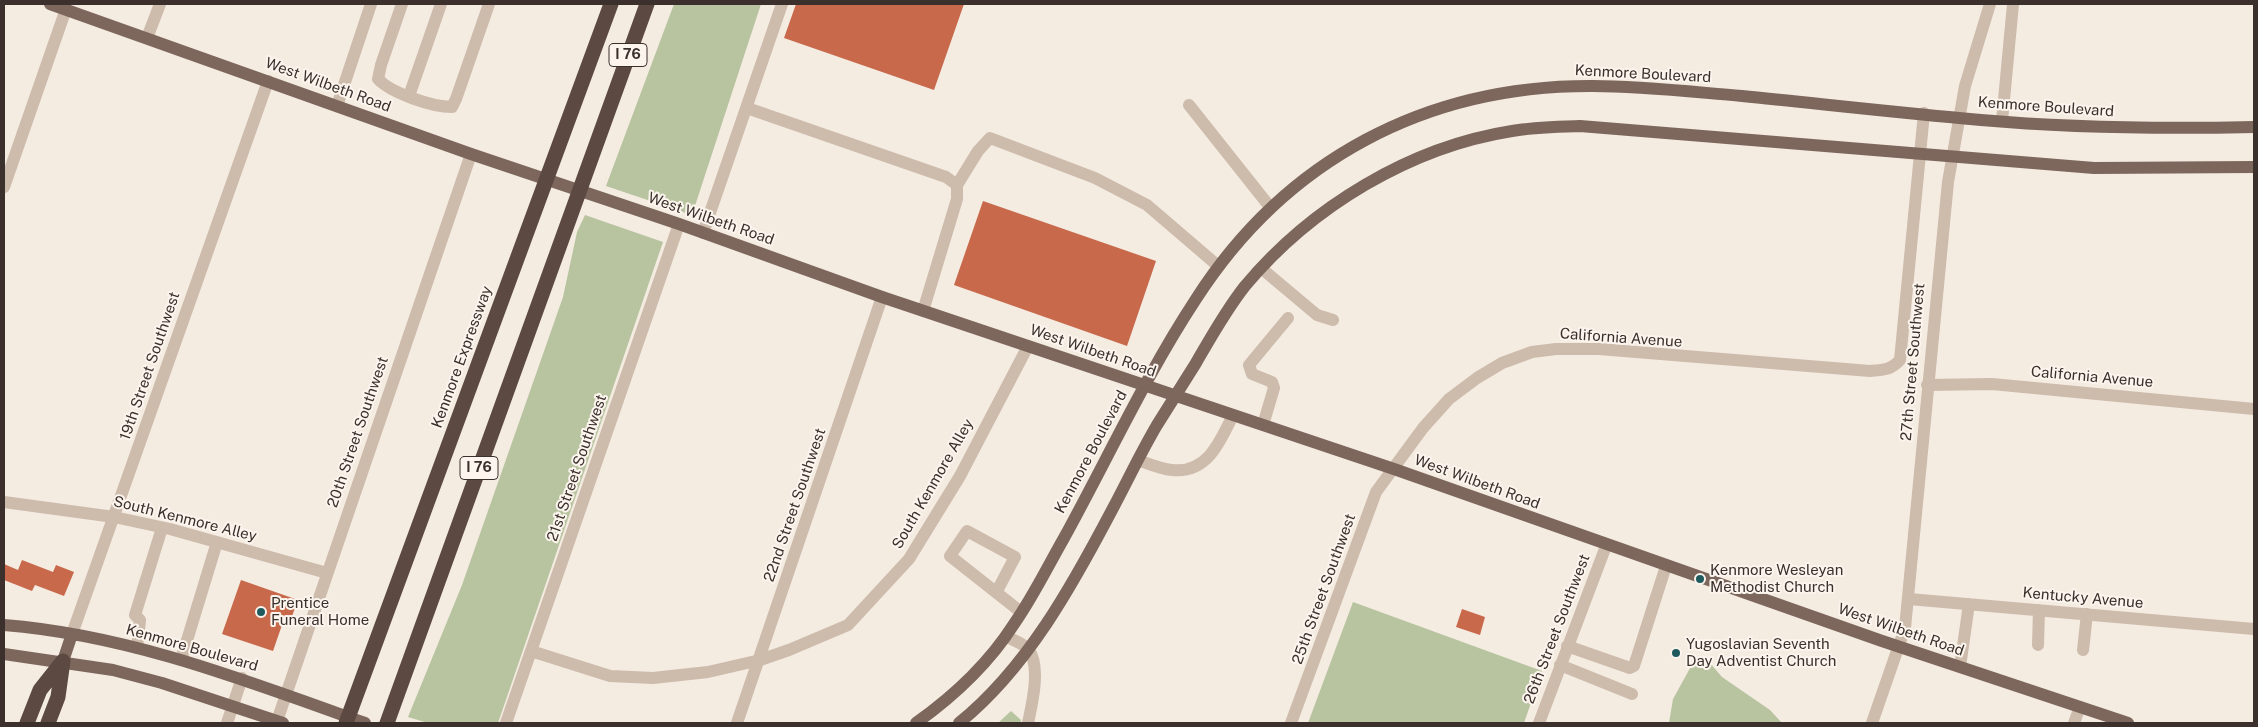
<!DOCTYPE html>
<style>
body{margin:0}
#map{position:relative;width:2258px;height:727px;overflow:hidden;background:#f4ebe1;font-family:"Public Sans",sans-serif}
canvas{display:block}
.frame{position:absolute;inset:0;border:5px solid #3b302b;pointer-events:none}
</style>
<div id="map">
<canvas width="2258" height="727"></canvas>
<div class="frame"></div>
</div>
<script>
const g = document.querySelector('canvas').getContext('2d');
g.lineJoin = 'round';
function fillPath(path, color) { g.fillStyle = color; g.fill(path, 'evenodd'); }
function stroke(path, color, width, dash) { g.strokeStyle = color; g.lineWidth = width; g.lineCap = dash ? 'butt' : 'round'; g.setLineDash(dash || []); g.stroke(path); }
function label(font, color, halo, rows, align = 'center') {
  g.font = font + ' "Public Sans",sans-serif'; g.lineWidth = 4; g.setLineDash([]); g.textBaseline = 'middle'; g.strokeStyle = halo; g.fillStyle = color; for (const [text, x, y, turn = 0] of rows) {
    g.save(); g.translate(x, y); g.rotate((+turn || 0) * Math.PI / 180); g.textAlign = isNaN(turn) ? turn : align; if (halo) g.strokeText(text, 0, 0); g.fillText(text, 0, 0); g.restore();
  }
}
fillPath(new Path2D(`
 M674,4h87l-69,211 -86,-29z
 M585,215l78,27 -165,481h-70l-20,-6 54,-132 101,-288 14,-65z
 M1353,602l189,69 -18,52h-216z
 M1694,661l16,2 12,14 48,33 12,13h-113l4,-24z
 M1011,711l10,9 -1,3h-22z`), '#b8c4a0');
fillPath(new Path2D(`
 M796,4h168l-30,86 -150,-52z
 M983,201l173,60 -29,85 -173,-61z
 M22,560l31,12 3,-7 18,7 -10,24 -29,-11 -3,6 -28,-11v-16l14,6z
 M241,580l57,20 -10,27 -6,-2 -9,26 -51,-17z
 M1462,609l23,8 -5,18 -24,-8z`), '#c8694b');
stroke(new Path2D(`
 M402,4l-21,61 -3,14c13,14 54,28 74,28l4,-8 33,-95
 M147,38l13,-34
 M409,96l32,-92
 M1189,105l81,102
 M337,106l34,-102
 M747,108l199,69 11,8v14l-34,112
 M2002,121l11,-117
 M957,185l21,-34 12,-13 105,40 52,27 70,60
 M4,187l62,-178
 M703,233l79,-229
 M1261,268l56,47 16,5
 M1927,385l65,-1 262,25
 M1263,425l11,-37 -2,-6 -20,-8 -3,-9 39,-47
 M1138,460c11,4 23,9 34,10 35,4 48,-28 61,-55
 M4,502l110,15 56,12 157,44
 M997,591l18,-34 -48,-26 -17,25 71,56
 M1909,599l345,30
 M72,634l196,-553
 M1006,636c6,4 19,8 23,14 12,17 3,54 -1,73
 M2038,645l1,-35
 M1567,646l63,22 4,-2 32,-100
 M137,648l3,-28 -5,-5 27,-87
 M2083,650l4,-36
 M531,651l79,25 43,2 55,-6 52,-12 29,-10 59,-25 61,-66 51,-83 68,-130
 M181,660l36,-118
 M1560,665l72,29
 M1960,667l9,-63
 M277,721l194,-567
 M227,723l15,-45
 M506,723l173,-499
 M737,723l145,-426
 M1291,723l85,-231 47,-64 26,-29 28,-21 25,-15 30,-11 24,-3h43l271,22c13,-1 21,-1 30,-11l24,-247
 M1539,723l67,-177
 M1872,723l33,-95 43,-446 17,-96 25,-82
 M2074,723l6,-16`), '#cdbbac', 12);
stroke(new Path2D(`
 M50,4l421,150 208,70 203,73 512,172 488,172 246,82
 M4,625c126,10 243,56 361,98
 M4,654l109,16 49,13 121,40
 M63,661l9,-27
 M916,723c38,-27 73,-60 98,-99 19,-27 34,-58 50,-86 44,-80 82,-163 132,-239 90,-140 231,-214 397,-213 50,0 100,6 149,10 80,8 159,17 239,24 91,8 182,9 273,7
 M959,723c68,-55 113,-137 153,-213 15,-28 29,-58 45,-85 13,-21 26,-41 39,-62 15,-26 30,-53 49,-77 66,-79 165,-139 267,-155 23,-4 45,-4 68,-5l514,42 160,-1`), '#7d675c', 12);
stroke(new Path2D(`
 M27,723l13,-33 23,-29
 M48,723l10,-26 5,-36
 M346,723l265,-719
 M387,723l260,-719`), '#5c4a42', 15);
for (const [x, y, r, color] of [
 [1700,579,5,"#1f5a5e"],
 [261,612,5,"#1f5a5e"],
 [1676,653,5,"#1f5a5e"]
]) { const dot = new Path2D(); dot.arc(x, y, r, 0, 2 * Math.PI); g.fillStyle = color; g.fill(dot); stroke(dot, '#fbf5ee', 2); }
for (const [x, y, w] of [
 [628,55,38],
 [479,468,38]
]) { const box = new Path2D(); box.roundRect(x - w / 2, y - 11.5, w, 23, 4); g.fillStyle = '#fbf5ee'; g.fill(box); stroke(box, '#3b302b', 1); }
label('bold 14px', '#3b302b', null, [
 ["I 76",628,55],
 ["I 76",479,468]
]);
label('15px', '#3b302b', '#fbf5ee', [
 ["Kenmore Boulevard",1643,74,3],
 ["West Wilbeth Road",328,85,20],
 ["Kenmore Boulevard",2046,107,4],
 ["West Wilbeth Road",711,219,19],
 ["California Avenue",1621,338,4],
 ["West Wilbeth Road",1093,351,19],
 ["Kenmore Expressway",462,357,-70],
 ["27th Street Southwest",1913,362,-85],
 ["19th Street Southwest",150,366,-71],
 ["California Avenue",2092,377,5],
 ["20th Street Southwest",358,432,-71],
 ["Kenmore Boulevard",1091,452,-62],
 ["21st Street Southwest",577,468,-71],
 ["West Wilbeth Road",1477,482,20],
 ["South Kenmore Alley",933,484,-60],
 ["22nd Street Southwest",795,505,-71],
 ["South Kenmore Alley",185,519,14],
 ["25th Street Southwest",1324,589,-70],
 ["Kentucky Avenue",2083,598,5],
 ["26th Street Southwest",1557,629,-69],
 ["West Wilbeth Road",1901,630,19],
 ["Kenmore Boulevard",192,648,16]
]);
label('15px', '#3b302b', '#fbf5ee', [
 ["Kenmore Wesleyan",1710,570],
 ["Methodist Church",1710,587],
 ["Prentice",271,603],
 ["Funeral Home",271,620],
 ["Yugoslavian Seventh",1686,644],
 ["Day Adventist Church",1686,661]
], 'left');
</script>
